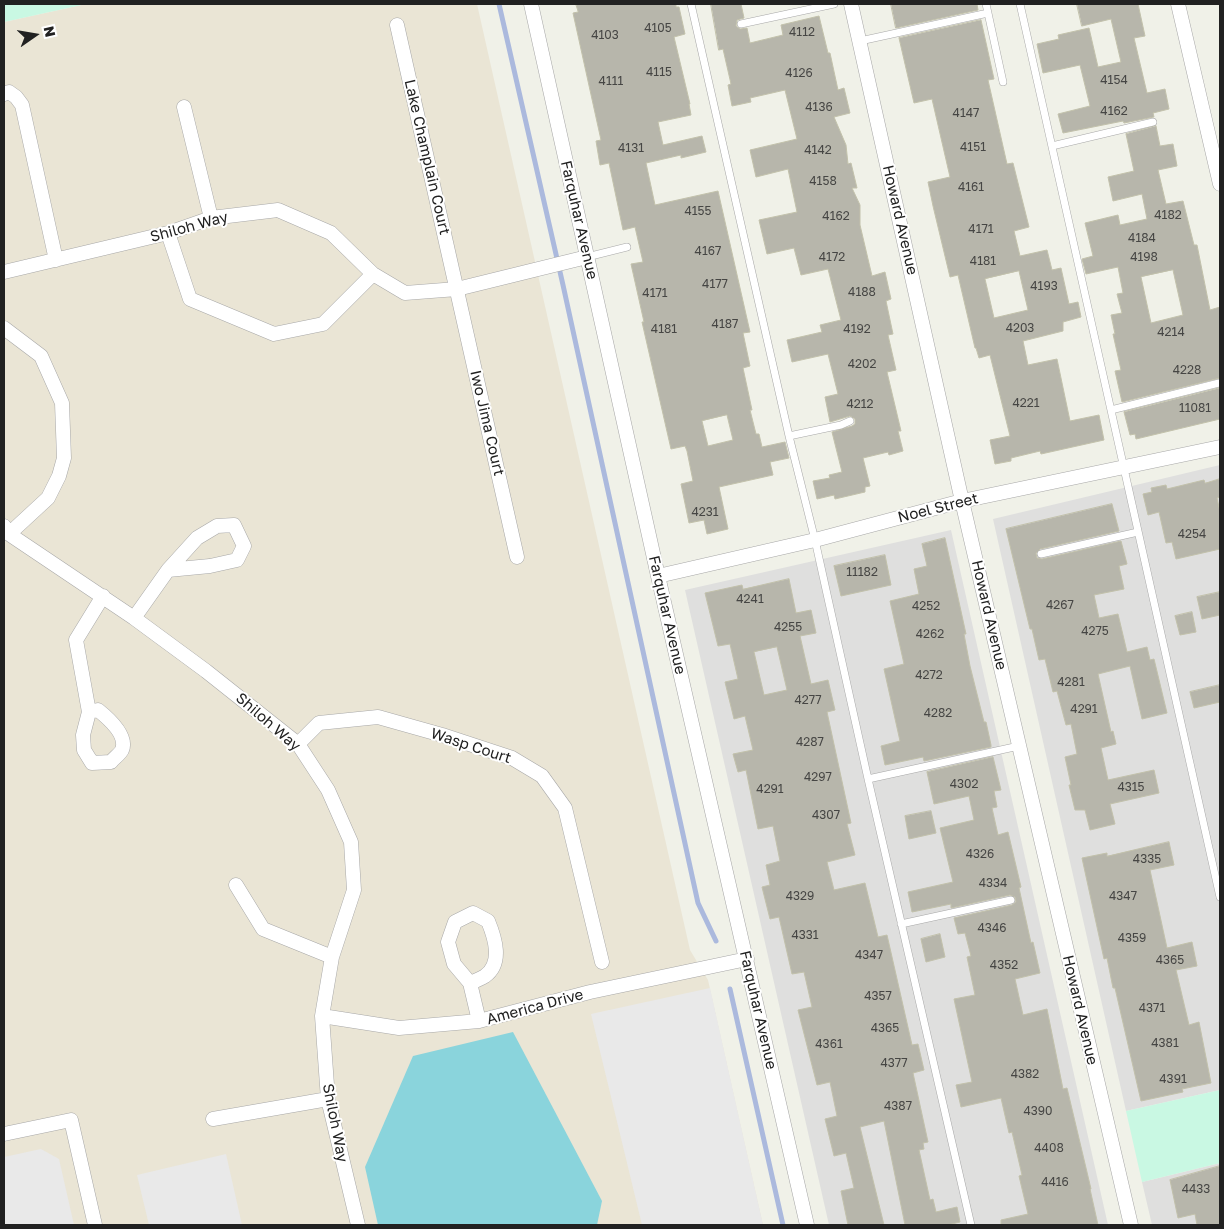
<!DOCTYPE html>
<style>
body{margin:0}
#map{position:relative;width:1224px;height:1229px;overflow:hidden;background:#f0f1e8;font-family:"Golos Text",sans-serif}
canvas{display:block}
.frame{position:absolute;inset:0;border:5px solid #212121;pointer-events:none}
.north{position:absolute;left:10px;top:10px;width:50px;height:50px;-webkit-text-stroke:4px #fff;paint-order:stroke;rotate:77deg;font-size:14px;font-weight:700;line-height:20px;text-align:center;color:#212121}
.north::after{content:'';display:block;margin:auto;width:18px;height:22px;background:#212121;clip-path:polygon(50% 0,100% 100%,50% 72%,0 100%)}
</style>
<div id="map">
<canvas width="1224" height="1229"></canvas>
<div class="frame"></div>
<div class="north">N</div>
</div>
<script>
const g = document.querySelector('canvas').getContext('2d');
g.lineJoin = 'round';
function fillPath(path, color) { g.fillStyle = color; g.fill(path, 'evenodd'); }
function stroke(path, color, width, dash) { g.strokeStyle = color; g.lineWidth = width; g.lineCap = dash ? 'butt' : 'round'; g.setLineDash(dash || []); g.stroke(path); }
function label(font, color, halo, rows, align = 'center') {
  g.font = font + ' "Golos Text",sans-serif'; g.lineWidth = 4; g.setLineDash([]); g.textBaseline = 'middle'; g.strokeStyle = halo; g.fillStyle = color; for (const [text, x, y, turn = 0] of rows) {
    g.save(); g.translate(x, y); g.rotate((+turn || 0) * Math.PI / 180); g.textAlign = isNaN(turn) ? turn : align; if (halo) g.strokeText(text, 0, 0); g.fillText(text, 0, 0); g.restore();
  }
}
fillPath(new Path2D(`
 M1220,465v625l-94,21 -133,-592z
 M951,530l157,695h-279l-144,-635z
 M1220,1163v62h-68l-10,-43z`), '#dfdfde');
fillPath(new Path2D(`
 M86,4h391l213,946 18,30 55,245h-759v-1203z`), '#eae5d5');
fillPath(new Path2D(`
 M4,4h82l-82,18z
 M1220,1090v73l-78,19 -16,-71z`), '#c9f8e3');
fillPath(new Path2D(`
 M513,1032l89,169 -5,24h-219l-13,-58 48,-111z`), '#8ad4dc');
fillPath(new Path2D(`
 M710,988l53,237h-121l-51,-211z
 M41,1149l18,10 15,66h-70v-68z
 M226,1154l16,71h-93l-12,-50z`), '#e9e9e9');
stroke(new Path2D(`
 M499,4l64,281 135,618 18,38
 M730,989l53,236`), '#abb9dd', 5);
const building = new Path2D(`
 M576,4h100v3h3l6,27 -11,3 16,67h-1l2,11 -33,7 5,23 39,-9 4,16 -25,6v-3l-35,8 9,42 63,-14 32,141 -7,1 7,33 -7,2 9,42h-2l6,24h3l3,13 23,-5 4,16 -19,4 3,13 -54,12 9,42 -21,5 -3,-14 -15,3 -8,-39 12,-3 -6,-30 -2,-5 -14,3 -29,-127h2l-13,-58 12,-2 -8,-35 -12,3 -14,-67 -9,2 -4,-24 5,-1 -28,-127 5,-1zM727,415l6,25 -25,6 -6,-25z
 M711,4h30l3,14 -7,2 -1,6 4,3 7,-1 3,15 33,-8 -2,-10 38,-9 9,37h2l8,37 6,-2 6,25 -16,4 12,28 2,19 3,-1 6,25h-5l8,17v20l12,51 13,-4 6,27 -5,2 7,33 -5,1 8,35 -9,2 14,59h-3l5,20 -14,4 -1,-3 -25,6 7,28 -5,1v5l-30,7 -1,-4 -17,4 -4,-18 17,-3 -1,-3 13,-3 -10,-40 20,-6 3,-2v-5l-5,-3 -20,6 -5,-25 13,-3 -10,-40 -36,8 -5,-22 35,-8 -2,-7 21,-5 -13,-51 -27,6 -7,-27 -27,6 -8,-34 38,-8 -9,-43 -32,8 -6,-27 47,-11 -12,-49 -35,8 1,4 -19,4 -4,-21 3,-1 -8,-35 -4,1z
 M891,4h86l1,6 -82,18z
 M1077,4h61l7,32 -11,2 13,55 18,-4 4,20 -16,4 1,4 -30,6 -1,-2 -60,12 -5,-19 32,-8 -10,-41 -37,8 -6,-29 22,-5 -1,-4 31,-7 9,39 23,-5 -10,-43 -29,7z
 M981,20l13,59 -6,1 19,84 6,-1 16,64 -15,4 6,25 27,-6 5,20 9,-2 8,36 9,-2 3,15 -18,5v9l-40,10 5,24 29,-6 13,62 29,-6 5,25 -63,14 -1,-3 -29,7v3l-16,3 -5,-24 20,-4 -20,-81 -11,3 -3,-10h-1l-17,-73 -8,2 -17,-71 -5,-24 22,-5 -18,-78 -18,4 -15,-65zM1019,271l9,39 -34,8 -9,-39z
 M1156,126l4,20 13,-2 4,22 -19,4 8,34 17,-3 11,44h3l13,65 10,-3v71l-98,24 -7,-31 6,-1 -8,-36h2l-4,-19 11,-2 -5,-19 6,-1 -5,-26 -32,7 -4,-15 11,-3 -8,-33 33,-8 2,10 27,-6 -5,-25 -29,7 -5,-24 26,-6 -8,-37zM1173,270l10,45 -32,8 -10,-46z
 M1220,388v31l-84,20 -1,-5 -5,1 -6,-23z
 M1220,479v18l-3,1 3,14v37l-44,10 -4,-17 -6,1 -7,-31 -11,3 -5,-21 9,-2 -1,-4 15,-3 1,4 37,-9 1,3z
 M1112,504l7,27 -79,18 -4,4 1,5 5,1 79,-18 6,23 -8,2 5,23 -30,6 5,23 19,-4 9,38 20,-5 3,13 4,-1 13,54 -25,6 -12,-53 -32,8 13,58 2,-1 3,13 -15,4 7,32 46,-10 5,23 -49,11 5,20 -25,6 -5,-20h-10l-6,-25h2l-6,-28 12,-3 -6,-30 -5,1 -9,-34 -4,1 -8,-33 -6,1 -7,-31h-2l-24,-100z
 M945,538l21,96h-2l6,32 14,56h2l5,23v2l-67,14 -1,-4 -38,8 -4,-19 19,-5 -16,-72 20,-5 -14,-63 29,-7 -5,-25 13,-3 -5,-22z
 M885,555l6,30 -50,11 -7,-30z
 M789,579l7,34 15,-3 5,23 -16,3 11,48 17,-4 7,30 -8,2 24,111 -4,1 8,31 -28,7 7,28 31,-7 13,54 9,-2 25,110 6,-1 6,26 -11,3 15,69 -5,1 1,6 -5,1 11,50 3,-1 3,13 21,-5 3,15 -12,3h-43l-21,-104 -24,6 24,98h-36l-7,-34 13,-3 -8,-35 -12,3 -9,-37 12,-3 -7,-34 -13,3 -19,-75 14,-3 -8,-35 -12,2 -13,-57 -9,2 -8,-32 8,-2 -4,-20 14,-4 -7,-35 -15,3 -12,-59 -8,2 -5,-18 20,-4 -8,-34 -11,3 -9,-37 13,-3 -8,-35 -12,2 -13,-53 37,-8 1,4zM777,647l10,43 -23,5 -10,-43z
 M1220,592v23l-18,4 -5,-22z
 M1192,612l4,20 -16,3 -5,-19z
 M1220,685v17l-26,6 -4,-16z
 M993,757l8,33 -7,1 3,16 -5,1 6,27 10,-3 13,55 -2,1 12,55 2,-1 7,31 -25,6 8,36 24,-6 16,80 4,-1 24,101h-1l8,36h-97v-5l27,-6 -9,-38 3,-1 -10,-43 -3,1 -8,-35 -40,9 -5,-22 16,-3 -18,-83 21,-4 -8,-38 4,-1 -6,-23 -7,1 -4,-16 58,-13 4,-3 -1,-5 -5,-2 -59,13v-4l-39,8 -4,-20 45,-10 -13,-54 34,-8 -5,-24 -35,8 -7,-32z
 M931,811l5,22 -27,6 -4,-23z
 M1169,842l5,23 -24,5 17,78 25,-6 5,24 -21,4 13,55 10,-3 12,61 -29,6 1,3 -42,9 -26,-113h-2l-6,-30 -3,1 -22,-101 25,-5v3z
 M940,934l5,23 -19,5 -5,-23z
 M1220,1166v59h-23l-2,-11 -17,4 -8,-38z`);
fillPath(building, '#b7b6ab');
stroke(building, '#c2c1ab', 1);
const service = new Path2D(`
 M691,4l98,432 26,104 53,239 103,446
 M1020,4l200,893
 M988,13l15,69
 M741,24l93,-20
 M860,41l128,-28 -2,-9
 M1052,146l101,-24
 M587,257l40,-10
 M1111,410l108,-27
 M789,436l52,-11 9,-4
 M1041,554l97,-22
 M868,779l151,-33
 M901,924l110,-24`);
const minor = new Path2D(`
 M531,4l127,572 149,649
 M851,4l111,497 169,724
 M1178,4l42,180
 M397,25l120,532
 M4,94l5,-2 7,5 6,8 34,155
 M184,107l27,111
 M168,233l22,66 84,35 49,-10 50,-50
 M4,272l164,-39 43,-15 67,-8 53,23 42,41 32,19 52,-4 130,-32
 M4,328l37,28 21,47 2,55 -5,18 -11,22 -39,36
 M4,526l5,8 125,84 72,53 92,73 30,46 23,52 3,48 -22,67 -10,59 6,83 30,126
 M658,576l157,-36 147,-39 258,-54
 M134,618l34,-48 42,-4 27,-6 7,-14 -10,-21 -17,1 -20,12 -29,32
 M89,712l9,-2c10,8 30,25 24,40 -2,4 -8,8 -11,12l-19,1 -8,-13 -1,-15 6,-23 -13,-72 27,-44
 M298,744l21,-21 59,-6 64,18 70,23 30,18 23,32 37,154
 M236,885l27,44 69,28
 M470,983c5,-2 10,-4 15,-7 18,-13 10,-38 3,-55l-15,-8 -18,9 -7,20 6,22 16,19 9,38
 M322,1016l77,12 80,-7 111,-29 157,-33
 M213,1119l115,-20
 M4,1134l67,-14 24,105`);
stroke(service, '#a8a8a8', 8);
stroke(minor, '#a8a8a8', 15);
stroke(service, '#fff', 7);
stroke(minor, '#fff', 14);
label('12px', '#464644', null, [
 ["4105",658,28],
 ["4112",802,32],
 ["4103",605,35],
 ["4115",659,72],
 ["4126",799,73],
 ["4154",1114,80],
 ["4111",611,81],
 ["4136",819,107],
 ["4162",1114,111],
 ["4147",966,113],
 ["4151",973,147],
 ["4131",631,148],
 ["4142",818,150],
 ["4158",823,181],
 ["4161",971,187],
 ["4155",698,211],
 ["4182",1168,215],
 ["4162",836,216],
 ["4171",981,229],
 ["4184",1142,238],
 ["4167",708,251],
 ["4172",832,257],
 ["4198",1144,257],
 ["4181",983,261],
 ["4177",715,284],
 ["4193",1044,286],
 ["4188",862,292],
 ["4171",655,293],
 ["4187",725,324],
 ["4203",1020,328],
 ["4181",664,329],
 ["4192",857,329],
 ["4214",1171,332],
 ["4202",862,364],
 ["4228",1187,370],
 ["4221",1026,403],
 ["4212",860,404],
 ["11081",1195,408],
 ["4231",705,512],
 ["4254",1192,534],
 ["11182",862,572],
 ["4241",750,599],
 ["4267",1060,605],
 ["4252",926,606],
 ["4255",788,627],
 ["4275",1095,631],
 ["4262",930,634],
 ["4272",929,675],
 ["4281",1071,682],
 ["4277",808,700],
 ["4291",1084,709],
 ["4282",938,713],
 ["4287",810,742],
 ["4297",818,777],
 ["4302",964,784],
 ["4315",1131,787],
 ["4291",770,789],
 ["4307",826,815],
 ["4326",980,854],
 ["4335",1147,859],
 ["4334",993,883],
 ["4329",800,896],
 ["4347",1123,896],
 ["4346",992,928],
 ["4331",805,935],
 ["4359",1132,938],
 ["4347",869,955],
 ["4365",1170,960],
 ["4352",1004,965],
 ["4357",878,996],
 ["4371",1152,1008],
 ["4365",885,1028],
 ["4381",1165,1043],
 ["4361",829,1044],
 ["4377",894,1063],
 ["4382",1025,1074],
 ["4391",1173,1079],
 ["4387",898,1106],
 ["4390",1038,1111],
 ["4408",1049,1148],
 ["4416",1055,1182],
 ["4433",1196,1189]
]);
label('15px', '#212121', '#fff', [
 ["Lake Champlain Court",427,157,77],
 ["Farquhar Avenue",579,220,77],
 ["Howard Avenue",900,220,77],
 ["Shiloh Way",189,227,-15],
 ["Iwo Jima Court",487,423,77],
 ["Noel Street",938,508,-14],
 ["Farquhar Avenue",667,615,77],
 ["Howard Avenue",989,615,77],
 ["Shiloh Way",268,722,41],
 ["Wasp Court",471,746,18],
 ["America Drive",535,1007,-15],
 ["Farquhar Avenue",758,1010,77],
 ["Howard Avenue",1080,1010,77],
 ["Shiloh Way",335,1123,79]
]);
</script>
